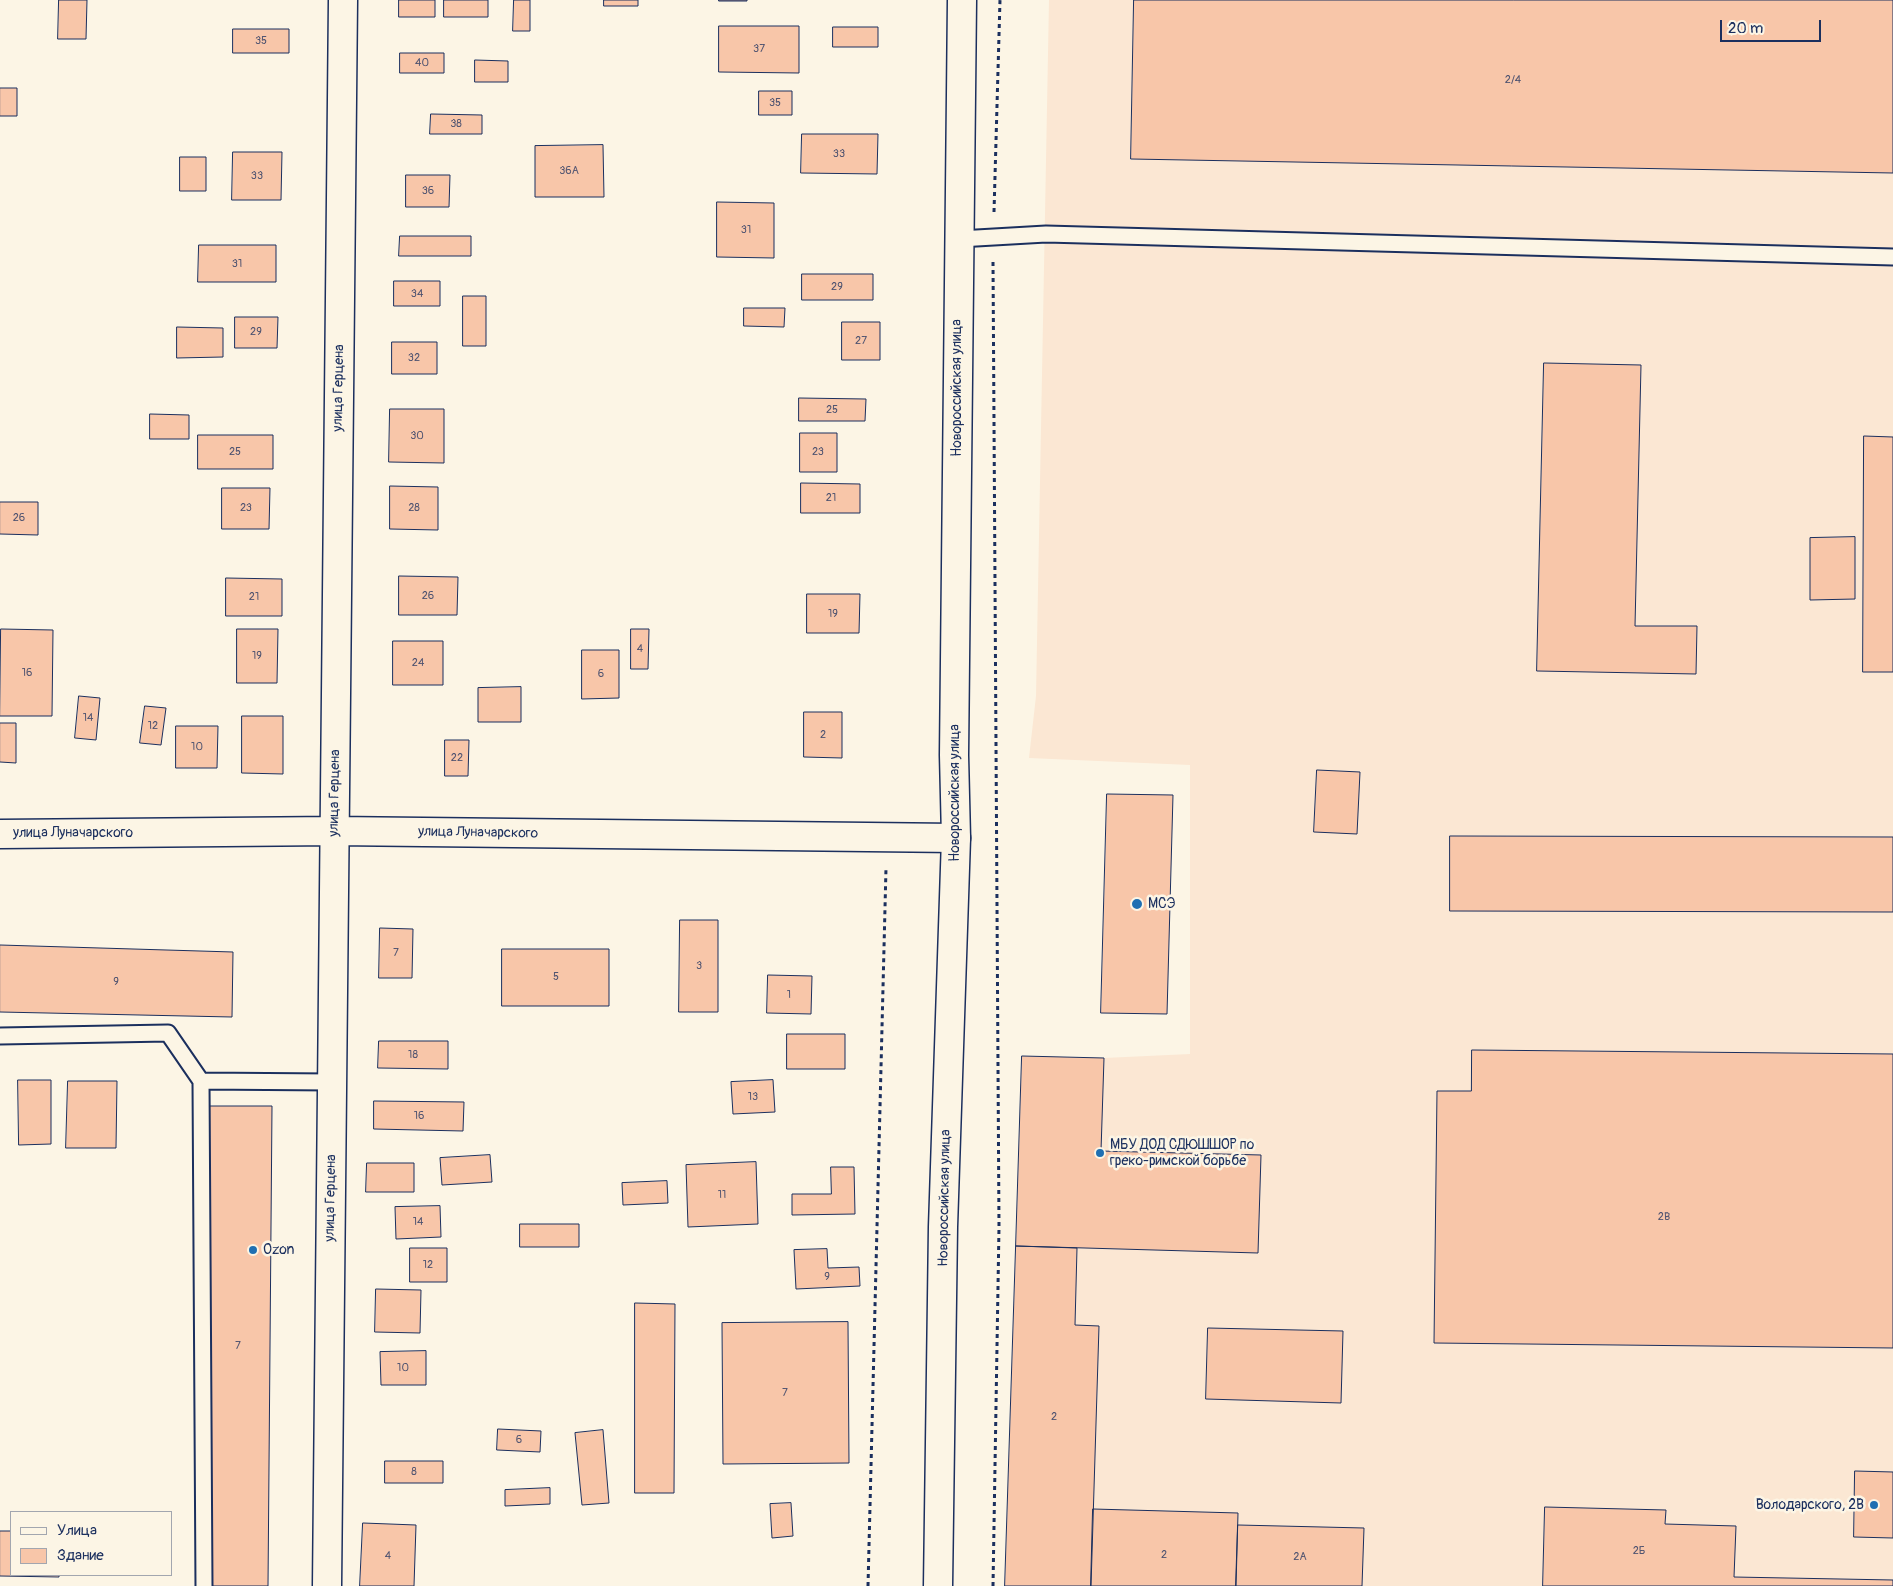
<!DOCTYPE html>
<meta charset="utf-8">
<style>
body{margin:0}
#map{position:relative;width:1893px;height:1586px;overflow:hidden;background:#fcf5e5;font-family:Pangolin,sans-serif}
canvas{display:block}
.legend{position:absolute;left:10px;top:1511px;width:162px;height:65px;box-sizing:border-box;background:#fcf5e5;border:1px solid #a2a6af;margin:0;padding:6px 9px;list-style:none;font-size:15px;color:#1b2f5e}
.legend li{display:flex;align-items:center;gap:10px;height:25px}
.legend b{width:25px;border:1px solid #a2a6af}
.scale{position:absolute;left:1720px;top:20px;width:101px;height:22px;box-sizing:border-box;border:2px solid #1b2f5e;border-top:0;padding-left:6px;font-size:15px;line-height:18px;white-space:nowrap;color:#1b2f5e;-webkit-text-stroke:4px #fcf5e5;paint-order:stroke}
</style>
<div id="map">
<canvas width="1893" height="1586"></canvas>
<ul class="legend">
<li><b style="height:6px;background:#fcf5e5"></b>Улица</li>
<li><b style="height:14px;background:#f8c6a9"></b>Здание</li>
</ul>
<div class="scale">20 m</div>
</div>
<script>
const g = document.querySelector('canvas').getContext('2d');
g.lineJoin = 'round';
function fillPath(path, color) { g.fillStyle = color; g.fill(path, 'evenodd'); }
function stroke(path, color, width, dash) { g.strokeStyle = color; g.lineWidth = width; g.lineCap = dash ? 'butt' : 'round'; g.setLineDash(dash || []); g.stroke(path); }
function label(font, color, halo, rows, align = 'center') {
  g.font = font + ' Pangolin,sans-serif'; g.lineWidth = 5; g.setLineDash([]); g.textBaseline = 'middle'; g.strokeStyle = halo; g.fillStyle = color; for (const [text, x, y, turn = 0] of rows) {
    g.save(); g.translate(x, y); g.rotate((+turn || 0) * Math.PI / 180); g.textAlign = isNaN(turn) ? turn : align; if (halo) g.strokeText(text, 0, 0); g.fillText(text, 0, 0); g.restore();
  }
}
fillPath(new Path2D(`
 M1049,0h844v1586h-888l17,-530 82,2 86,-4v-289l-161,-7 7,-62z`), '#fbe7d3');
const building = new Path2D(`
 M59,0h28l-1,39h-28z
 M399,0h36v17h-36z
 M444,0h44v17h-44z
 M514,0h16v31h-17z
 M604,0h34v6h-34z
 M719,0h28v1h-28z
 M1134,0h759v173l-762,-14z
 M719,26h80v47l-80,-1z
 M833,27h45v20h-45z
 M233,29h56v24h-56z
 M400,53h44v20h-44z
 M475,60l33,1v21h-33z
 M0,88h17v28h-17z
 M759,91h33v24h-33z
 M431,114l51,1v19h-52z
 M802,134h76l-1,40 -76,-1z
 M603,145l1,52h-69v-51z
 M233,152h49l-1,48h-49z
 M180,157h26v34h-26z
 M406,175h44l-1,32h-43z
 M717,202l57,1v55l-57,-1z
 M400,236h71v20h-72z
 M199,245h77v37h-78z
 M802,274h71v26h-71z
 M394,281h46v25h-46z
 M463,296h23v50h-23z
 M744,308h41l-1,19 -40,-1z
 M235,317h43l-1,31h-42z
 M842,322h38v38h-38z
 M177,327l46,1v29l-46,1z
 M392,342h45v32h-45z
 M1544,363l97,2 -6,261h62l-1,48 -159,-3z
 M799,398l67,1 -1,22h-66z
 M390,409h54v54l-55,-1z
 M150,414l39,1v24h-39z
 M800,433h37v39h-37z
 M198,435h75v34h-75z
 M1864,436l29,1v235h-30z
 M801,483l59,1v29h-59z
 M390,486l48,1v43l-48,-1z
 M222,488h48l-1,41h-47z
 M0,502h38v33l-38,-1z
 M1855,537v62l-45,1v-62z
 M399,576l59,1 -1,38h-58z
 M226,578l56,1v37h-56z
 M807,594h53l-1,39h-52z
 M1,629l52,1 -1,86h-52z
 M237,629h41l-1,54h-40z
 M631,629h18l-1,40h-17z
 M393,641h50v44h-50z
 M582,650h37v48l-37,1z
 M521,687v35h-43v-34z
 M79,696l21,2 -4,42 -21,-2z
 M145,706l21,2 -5,37 -21,-2z
 M804,712h38v46l-38,-1z
 M242,716h41v58l-41,-1z
 M0,723h16v40l-16,-1z
 M176,726h42l-1,42h-41z
 M445,740h24l-1,36h-23z
 M1317,770l43,2 -3,62 -43,-2z
 M1107,794l66,1 -6,219 -66,-1z
 M1450,836l443,1v75l-443,-1z
 M680,920h38v92h-39z
 M380,928l33,1 -1,49h-33z
 M0,945l233,7 -1,65 -232,-5z
 M502,949h107v57h-107z
 M768,975l44,1 -1,38 -44,-1z
 M787,1034h58v35h-58z
 M379,1041h69v28l-70,-1z
 M1472,1050l421,4v294l-459,-5 3,-252h34z
 M1022,1056l82,2 -3,93 160,4 -3,98 -242,-7z
 M18,1080h33v64l-32,1z
 M773,1080l2,32 -42,2 -2,-32z
 M68,1081h49l-1,67h-50z
 M374,1101l90,1 -1,29 -89,-2z
 M208,1106h64l-4,480h-64z
 M490,1155l2,27 -50,3 -2,-27z
 M756,1162l2,62 -70,3 -2,-62z
 M367,1163h47v29h-48z
 M831,1167h23l1,47 -63,1v-21h39z
 M667,1181l1,22 -45,2 -1,-22z
 M440,1206l1,31 -45,2 -1,-32z
 M520,1224h59v23h-59z
 M1016,1246l61,2 -2,77 24,1 -8,260h-86z
 M410,1248h37v34h-37z
 M827,1249l1,19 31,-1 1,19 -64,3 -2,-39z
 M376,1289l45,1 -1,43 -45,-1z
 M635,1303l40,1 -1,189h-39z
 M848,1322l1,141 -126,1 -1,-141z
 M1208,1328l135,3 -2,72 -135,-4z
 M426,1351v34h-45l-1,-33z
 M498,1429l43,2 -1,21 -43,-2z
 M603,1430l6,73 -27,2 -7,-72z
 M385,1461h58v22h-58z
 M1855,1471l38,1v66l-39,-1z
 M550,1488v16l-45,2v-16z
 M791,1503l2,33 -21,2 -2,-34z
 M1545,1507l121,3 -1,14 71,2 -2,51 159,3v6h-350z
 M1093,1509l145,4 -2,73h-145z
 M363,1523l53,2 -2,61h-54z
 M1238,1525l126,3 -2,58h-126z
 M0,1531h11v44h48v2l-59,-1z`);
fillPath(building, '#f8c6a9');
stroke(building, '#1b2f5e', 1);
const service = new Path2D(`
 M959,239l87,-5 847,23
 M0,1036l168,-3 33,48 3,505
 M201,1081l131,1`);
const minor = new Path2D(`
 M0,834l335,-3 621,7
 M327,1586l16,-1586`);
const primary = new Path2D(`
 M938,1586l5,-359 13,-389 -2,-83 8,-755`);
stroke(service, '#1b2f5e', 19);
stroke(minor, '#1b2f5e', 31);
stroke(primary, '#1b2f5e', 31);
stroke(new Path2D(`
 M994,212l6,-212
 M868,1586l18,-718
 M993,1586l6,-359 -6,-966`), '#1b2f5e', 3, [4, 4]);
stroke(service, '#fcf5e5', 15);
stroke(minor, '#fcf5e5', 28);
stroke(primary, '#fcf5e5', 28);
for (const [x, y, r, color] of [
 [1137,904,6,"#1f6fb2"],
 [1100,1153,5,"#1f6fb2"],
 [253,1250,5,"#1f6fb2"],
 [1874,1505,5,"#1f6fb2"]
]) { const dot = new Path2D(); dot.arc(x, y, r, 0, 2 * Math.PI); g.fillStyle = color; g.fill(dot); stroke(dot, '#fcf5e5', 2); }
label('11px', '#525571', null, [
 ["35",261,41],
 ["37",759,49],
 ["40",422,63],
 ["2/4",1513,80],
 ["35",775,103],
 ["38",456,124],
 ["33",839,154],
 ["36А",569,171],
 ["33",257,176],
 ["36",428,191],
 ["31",746,230],
 ["31",237,264],
 ["29",837,287],
 ["34",417,294],
 ["29",256,332],
 ["27",861,341],
 ["32",414,358],
 ["25",832,410],
 ["30",417,436],
 ["25",235,452],
 ["23",818,452],
 ["21",831,498],
 ["23",246,508],
 ["28",414,508],
 ["26",19,518],
 ["26",428,596],
 ["21",254,597],
 ["19",833,614],
 ["4",640,649],
 ["19",257,656],
 ["24",418,663],
 ["16",27,673],
 ["6",601,674],
 ["14",88,718],
 ["12",153,726],
 ["2",823,735],
 ["10",197,747],
 ["22",457,758],
 ["7",396,953],
 ["3",699,966],
 ["5",556,977],
 ["9",116,982],
 ["1",789,995],
 ["18",413,1055],
 ["13",753,1097],
 ["16",419,1116],
 ["11",722,1195],
 ["2В",1664,1217],
 ["14",418,1222],
 ["12",428,1265],
 ["9",827,1277],
 ["7",238,1346],
 ["10",403,1368],
 ["7",785,1393],
 ["2",1054,1417],
 ["6",519,1440],
 ["8",414,1472],
 ["2Б",1639,1551],
 ["2",1164,1555],
 ["4",388,1556],
 ["2А",1300,1557]
]);
label('14px', '#1b2f5e', '#fcf5e5', [
 ["улица Герцена",339,388,-89],
 ["Новороссийская улица",957,388,-90],
 ["улица Герцена",335,793,-89],
 ["Новороссийская улица",955,793,-90],
 ["улица Луначарского",73,833],
 ["улица Луначарского",478,833,1],
 ["улица Герцена",331,1198,-89],
 ["Новороссийская улица",945,1198,-89]
]);
label('14px', '#1b2f5e', '#fcf5e5', [
 ["МСЭ",1148,904],
 ["МБУ ДОД СДЮШШОР по",1110,1145],
 ["греко-римской борьбе",1110,1161],
 ["Ozon",263,1250],
 ["Володарского, 2В",1864,1505,"right"]
], 'left');
</script>
